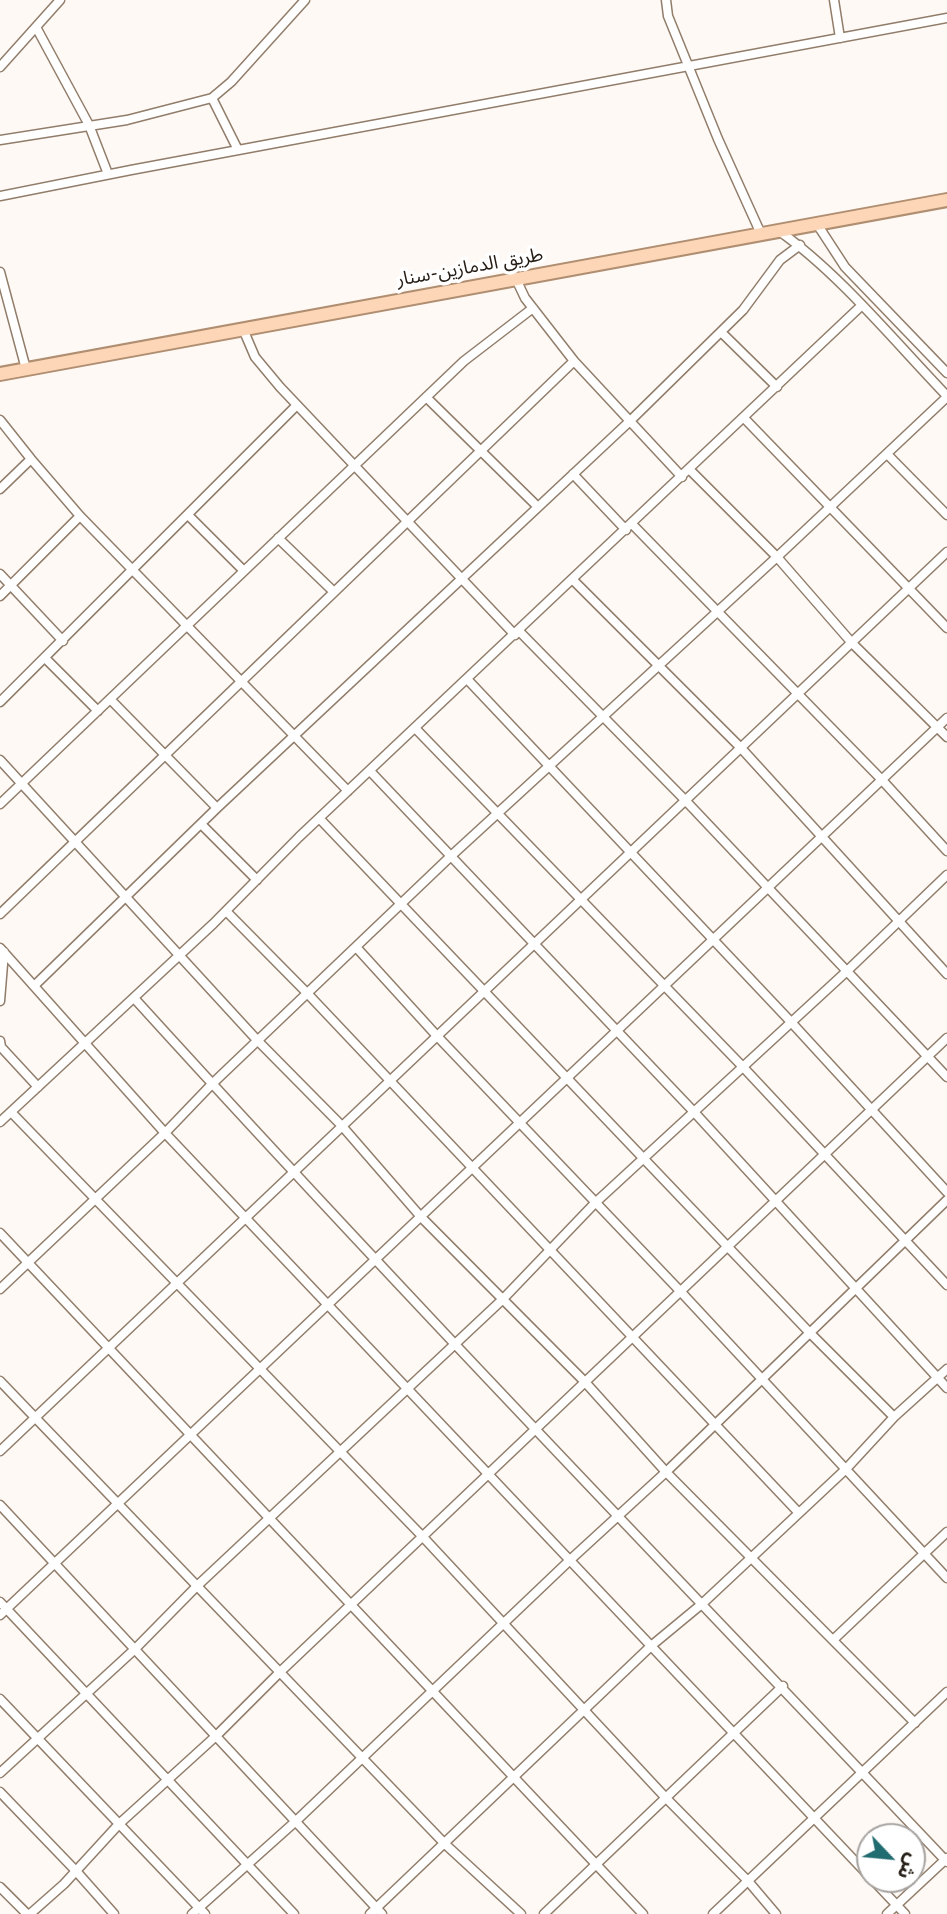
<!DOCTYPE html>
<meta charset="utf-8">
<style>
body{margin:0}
#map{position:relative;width:947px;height:1914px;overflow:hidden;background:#fef9f5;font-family:"Varela Round","Noto Sans Arabic",sans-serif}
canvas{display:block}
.north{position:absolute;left:856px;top:1823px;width:70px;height:70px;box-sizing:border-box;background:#fff;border:2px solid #a7a4a1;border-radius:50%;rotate:116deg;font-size:19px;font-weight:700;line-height:28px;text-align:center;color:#241c15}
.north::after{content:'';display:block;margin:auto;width:24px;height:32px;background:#206c70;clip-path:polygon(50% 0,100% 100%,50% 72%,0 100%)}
</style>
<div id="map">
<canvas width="947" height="1914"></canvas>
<div class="north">ش</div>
</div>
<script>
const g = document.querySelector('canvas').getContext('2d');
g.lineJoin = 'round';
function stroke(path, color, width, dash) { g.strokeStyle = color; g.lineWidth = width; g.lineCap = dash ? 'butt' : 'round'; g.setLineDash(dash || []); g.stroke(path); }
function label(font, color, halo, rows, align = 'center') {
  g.font = font + ' "Varela Round","Noto Sans Arabic",sans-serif'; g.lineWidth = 7; g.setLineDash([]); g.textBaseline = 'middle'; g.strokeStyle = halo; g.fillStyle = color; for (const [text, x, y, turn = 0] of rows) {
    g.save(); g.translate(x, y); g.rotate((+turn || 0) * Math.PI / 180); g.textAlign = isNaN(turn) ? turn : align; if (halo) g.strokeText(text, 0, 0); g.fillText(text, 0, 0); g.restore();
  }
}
const minor = new Path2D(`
 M666,0l2,16 50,123 43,95
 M834,0l6,38
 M36,27l53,98 19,49
 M0,67l60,-67
 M212,98l26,52
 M0,140l127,-20 85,-22 19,-16 74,-82
 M0,196l131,-26 816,-152
 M817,224l28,43 102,106
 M779,231c60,42 116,111 168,165
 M0,272l26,97
 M516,279l9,19 49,63 108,116
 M243,329l12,28 25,30 235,248
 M721,332l56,55
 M426,397l112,110
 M744,418l203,210
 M0,420l31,39 49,57 268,275
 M887,454l60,61
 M690,470l87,87 75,86 95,94
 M573,474l53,56
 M0,489l31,-30
 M188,515l56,56
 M632,524l250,256 65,71
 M278,538l56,54
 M0,574l63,67
 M572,579l169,169 206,226
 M0,596l80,-80
 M519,631l166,169 262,277
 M45,658l53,53
 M467,679l324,343 156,170
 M110,699l107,109
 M0,702l297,-297
 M415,728l328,339 204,218
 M0,760l257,280 85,86 79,91 164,165 81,90 249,251
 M370,771l325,342 252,275
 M0,804l464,-443 69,-53
 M319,818l490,514 85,85
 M201,824l56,56
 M226,911l81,82 491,519
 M0,914l574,-553
 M356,947l81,89 244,256 266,286
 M0,948l165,185 705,744
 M34,986l183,-178 414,-388 112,-110 37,-50 20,-15
 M134,998c266,293 541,577 813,864
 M0,1001l4,-49
 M0,1041l1,6 37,40
 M11,1112l412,425 242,260 83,84 28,33
 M0,1122l213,-198 86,-87 562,-531
 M0,1233l643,681
 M0,1289l165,-156 47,-49 239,-228 326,-299 170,-160
 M0,1381l445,463 76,70
 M0,1451l947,-899
 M0,1505l382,409
 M0,1602l294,312
 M0,1615l947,-897
 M833,1640l114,-108
 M0,1699l205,215
 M0,1773l135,-124 62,-63 306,-287 92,-96 252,-232 100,-96
 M0,1792l76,79 38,43
 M872,1879l33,35
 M0,1887l27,27
 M30,1914l34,-30 55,-60 97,-88 64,-64 667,-634
 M192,1914l104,-93 274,-261 96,-88 281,-272
 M370,1914l281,-268 52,-43 143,-134 48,-52 53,-48
 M544,1914l239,-228
 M713,1914l234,-222
 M887,1914l60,-56`);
const trunk = new Path2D(`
 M0,374l947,-174`);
stroke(minor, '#917d6a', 11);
stroke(trunk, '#b08e71', 16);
stroke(minor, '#fff', 8);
stroke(trunk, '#fcd6b6', 12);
label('19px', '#241c15', '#fff', [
 ["طريق الدمازين-سنار",470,268,-10]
]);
</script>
